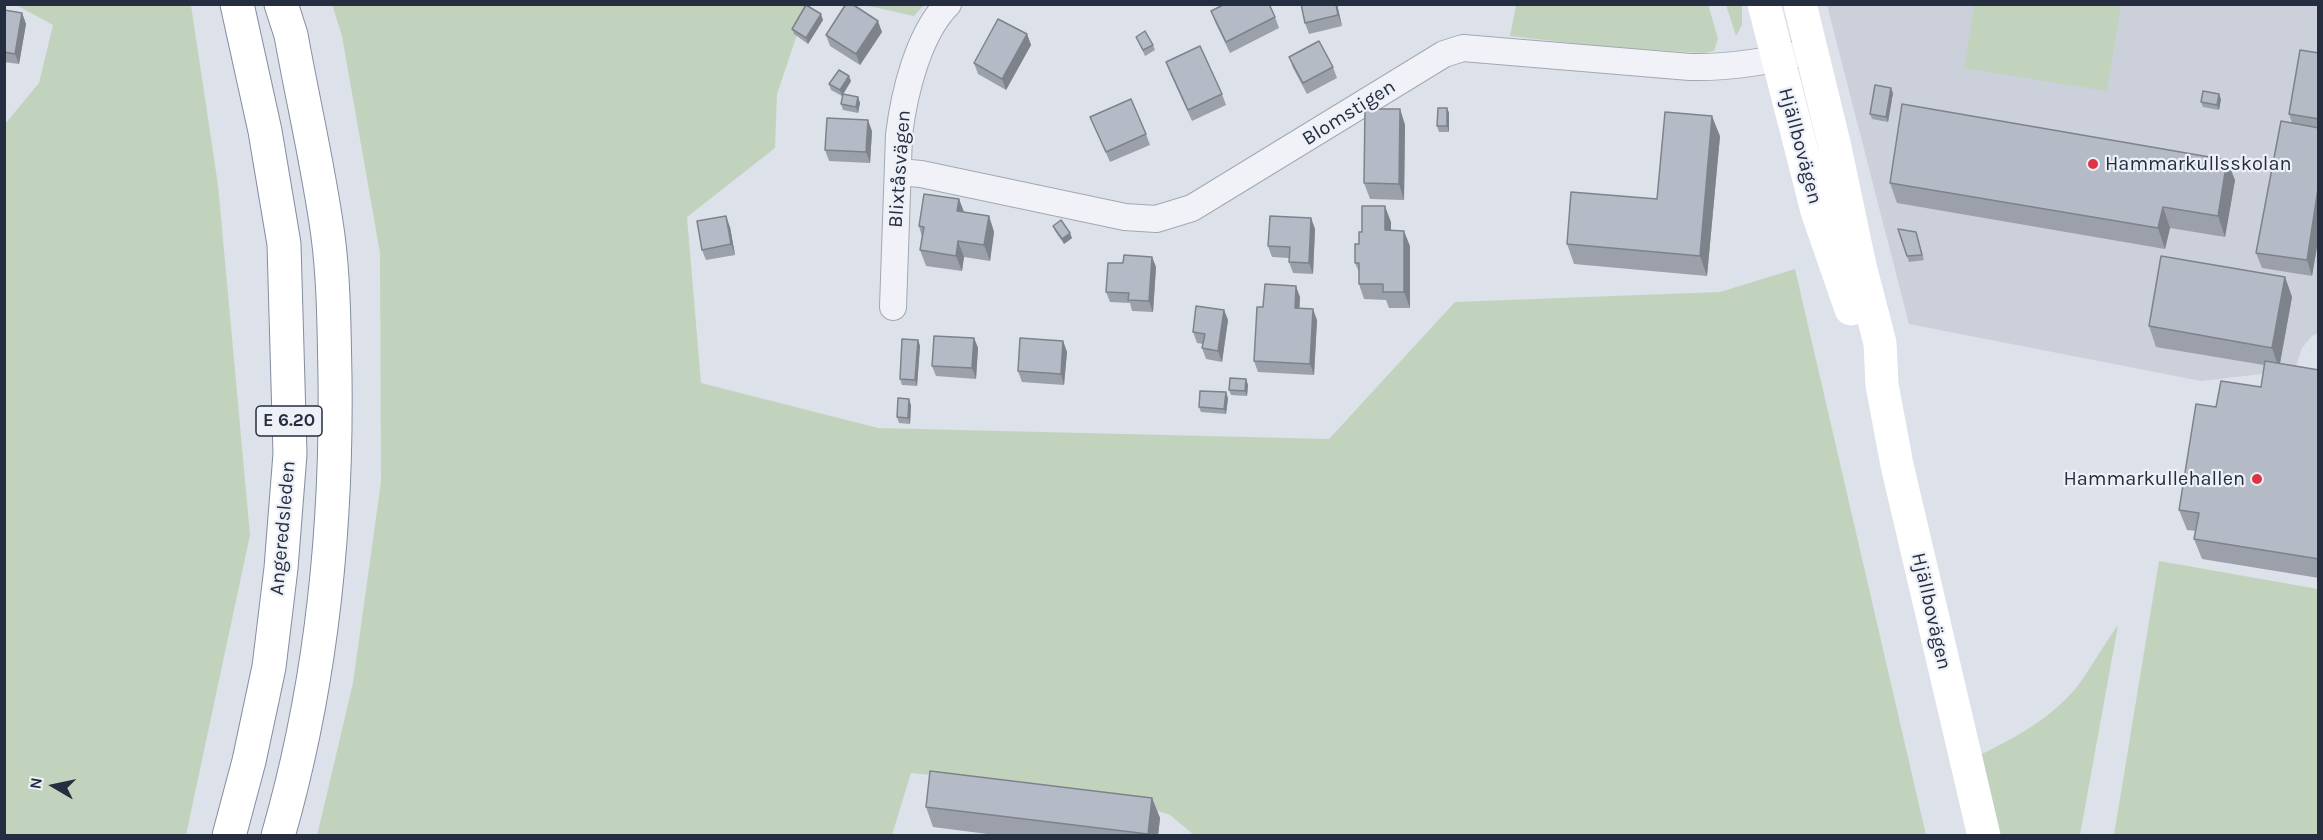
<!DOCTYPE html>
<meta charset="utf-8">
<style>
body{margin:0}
#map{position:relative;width:2323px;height:840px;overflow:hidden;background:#dde1e9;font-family:Karla,sans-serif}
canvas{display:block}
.frame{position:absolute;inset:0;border:6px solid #252e41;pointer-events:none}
.north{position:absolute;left:24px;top:756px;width:60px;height:60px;-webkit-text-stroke:4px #edf0f6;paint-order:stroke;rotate:279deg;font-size:16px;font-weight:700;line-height:24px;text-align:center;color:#252e41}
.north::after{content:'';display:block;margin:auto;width:21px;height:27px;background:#252e41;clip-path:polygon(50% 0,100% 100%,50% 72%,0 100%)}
</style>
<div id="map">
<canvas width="2323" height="840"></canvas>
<div class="frame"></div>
<div class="north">N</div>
</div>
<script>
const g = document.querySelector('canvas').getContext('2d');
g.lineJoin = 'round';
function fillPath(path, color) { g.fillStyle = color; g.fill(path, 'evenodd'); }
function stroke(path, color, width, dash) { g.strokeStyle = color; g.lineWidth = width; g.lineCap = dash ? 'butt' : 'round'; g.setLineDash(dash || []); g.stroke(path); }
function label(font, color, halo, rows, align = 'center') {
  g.font = font + ' Karla,sans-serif'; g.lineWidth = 4.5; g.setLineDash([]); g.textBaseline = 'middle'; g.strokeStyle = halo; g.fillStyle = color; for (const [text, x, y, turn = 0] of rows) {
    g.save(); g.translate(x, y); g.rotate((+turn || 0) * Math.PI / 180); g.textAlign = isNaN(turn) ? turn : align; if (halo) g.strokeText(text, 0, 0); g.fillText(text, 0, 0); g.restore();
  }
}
fillPath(new Path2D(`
 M1827,5h491v328l-6,3 -10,12 -7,22 -94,11 -292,-57z`), '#cbd0db');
fillPath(new Path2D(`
 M332,4l475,1 -30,89 -2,54 -88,69 14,166 177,45 451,11 126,-137 265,-10 75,-23 131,566h-732l-24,-20 -64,-22 -195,-20 -19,62 -575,1 36,-153 28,-201 -1,-229 -38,-217z
 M1708,4l10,35 -4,12 -10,2 -98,-6 -96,-11 6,-31z
 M16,5h175l27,180 32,350 -64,300h-181v-711l34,-41 14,-58z
 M864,5h60l-10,11z
 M1726,5h16v20l-6,11z
 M1974,5h147l-14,86 -143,-23z
 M2159,561l159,28v246h-204z
 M2118,625l-38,210h-80l-20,-80c35,-17 71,-37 96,-67 15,-20 27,-42 42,-63z`), '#c2d3bd');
const street = new Path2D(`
 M899,172l22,2 204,43 31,2 36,-11 252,-154 19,-6 227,19c41,1 81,-6 122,-16
 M893,307l6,-172c5,-41 19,-101 49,-131`);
const highway = new Path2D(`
 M229,836l20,-75 20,-94 12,-99 9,-114 -6,-210 -19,-113 -28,-127
 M278,836c43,-149 59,-305 57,-459 -1,-47 -1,-95 -7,-141 -9,-67 -25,-134 -37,-201l-10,-31`);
stroke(street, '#a2a8b3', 28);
stroke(highway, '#838da1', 35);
stroke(street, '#f0f2f7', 26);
stroke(new Path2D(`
 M1764,4l53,207 34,98
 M1800,4l34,139 26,123 20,77 2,42 15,80 87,371`), '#fff', 33);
stroke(highway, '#fff', 33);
fillPath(new Path2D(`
 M1337,4l5,22 -33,8 -4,-11z
 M4,10l18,3 4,11 -7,40 -15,-2z
 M1211,11l64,6 4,11 -49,25 -15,-31z
 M823,20l-15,24 -14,-10 -2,-5z
 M882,32l-22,33 -30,-19 -4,-11z
 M1027,34l4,11 -25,45 -28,-16 -4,-11z
 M1136,37l17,8 2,5 -10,6z
 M2319,53v182l-7,41 -50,-8 -6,-15 36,-130 -3,-9z
 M1289,57l44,10 4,11 -30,16 -14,-26z
 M1166,62l56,32 4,11 -34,16 -22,-48z
 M851,81l-9,15 -11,-6 -2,-6z
 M1893,93l-5,29 -16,-3 -2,-5z
 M858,97l2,6 -2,10 -15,-3 -2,-6z
 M2221,99l-2,11 -16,-3 -2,-5z
 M1447,108l2,5v19h-10l-2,-6z
 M1400,109l5,16 -1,75 -34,-1 -6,-16z
 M1090,117l56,17 4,11 -40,17z
 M872,131l-2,32 -41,-2 -4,-11z
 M1720,136l-13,140 -133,-12 -7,-20 90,-45z
 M2235,180l-10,57 -55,-9 -5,21 -268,-46 -7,-20z
 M959,199l5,13 25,4 5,16 -4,29 -26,-4 -2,14 -36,-5 -6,-16 2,-13 -3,-11z
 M1311,218l4,11 -2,45 -20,-1 -4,-11v-4l-17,-1 -4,-11z
 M1391,222v9l19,15v62h-21l-3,-8 -22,-1 -5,-15v-12l-4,-9 7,-31z
 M1053,226l19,12 -8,6 -9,-13z
 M730,227l5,28 -29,5 -4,-10z
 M1898,229l18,3 8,28 -15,2z
 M1152,257l4,10 -3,45 -21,-1 -2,-8 -20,-1 -4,-10 17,-29z
 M2285,277l7,20 -12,67 39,6v208l-117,-19 -8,-20 2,-8 -9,-1 -8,-20 37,-103 45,-20 3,-22 -108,-18 -7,-21z
 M1300,297l-1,11 18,12 -3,55 -56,-3 -4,-11 9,-54z
 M1224,310l4,10 -6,42 -16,-3 -4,-11 1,-4 -6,-1 -4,-11z
 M974,338l4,10 -2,31 -40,-3 -4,-10z
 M918,340l2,6 -3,40 -15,-1 -2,-6z
 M1063,341l4,11 -3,33 -42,-3 -4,-11z
 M1246,379l2,6 -1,11 -16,-1 -2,-5z
 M1228,398l-2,16 -25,-2 -2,-5z
 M911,405l-1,19 -11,-1 -2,-6z
 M1152,798l8,20 -2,18h-155l-70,-9 -7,-20z`), '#9ba0aa');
fillPath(new Path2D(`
 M1336,4h1l5,22 -4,-11z
 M22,13l4,11 -7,40 -4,-10z
 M821,14l2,6 -15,24 -2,-6z
 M878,21l4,11 -22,33 -4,-11z
 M1027,34l4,11 -25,45 -4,-11z
 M849,76l2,5 -9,15 -2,-6z
 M1891,88l2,5 -5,29 -2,-5z
 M2219,94l2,5 -2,11 -2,-5z
 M858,97l2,6 -2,10 -2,-6z
 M1447,108l2,5v19l-2,-6z
 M1400,109l5,16 -1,75 -5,-16z
 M1712,116l8,20 -13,140 -7,-20z
 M868,120l4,11 -2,32 -4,-11z
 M2227,160l8,20 -10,57 -7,-21z
 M2319,182v53l-7,41 -5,-16z
 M959,199l6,16 -8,-4z
 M1385,206l6,16v24l-6,-16z
 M2163,207l7,21 -5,21 -7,-21z
 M726,216l4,11 5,28 -4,-11z
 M989,216l5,16 -4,29 -6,-16z
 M1311,218l4,11 -2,45 -4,-11z
 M1404,231l6,15v62l-6,-16z
 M1070,233l2,5 -8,6 -2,-5z
 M958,241l6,16 -2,14 -6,-15z
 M1152,257l4,10 -3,45 -4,-11z
 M2285,277l7,20 -13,71 -7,-20z
 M1296,286l4,11 -1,22 -4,-11z
 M1313,309l4,11 -3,55 -4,-11z
 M1224,310l4,10 -6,42 -4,-11z
 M974,338l4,10 -2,31 -4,-11z
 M918,340l2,6 -3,40 -2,-6z
 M1063,341l4,11 -3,33 -3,-11z
 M1246,379l2,6 -1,11 -2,-5z
 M1226,392l2,6 -2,16 -2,-5z
 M909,399l2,6 -1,19 -2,-6z
 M1152,798l8,20 -2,18h-9l-1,-2z`), '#7e828b');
const building = new Path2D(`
 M846,4h6l26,17 -22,33 -30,-19z
 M1225,4h44l6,13 -49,25 -15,-31z
 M1301,4h35l2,11 -33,8z
 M806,5l15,9 -15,24 -14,-9z
 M4,10l18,3 -7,41 -11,-2z
 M998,19l29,15 -25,45 -28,-16z
 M1145,31l8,14 -10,5 -7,-13z
 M1319,41l14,26 -30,16 -14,-26z
 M1200,46l22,48 -34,16 -22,-48z
 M2300,50l19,3v66l-30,-5z
 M839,70l10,6 -9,14 -11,-6z
 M1875,85l16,3 -5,29 -16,-3z
 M2203,91l16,3 -2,11 -16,-3z
 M843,94l15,3 -2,10 -15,-3z
 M1131,99l15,35 -40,18 -16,-35z
 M1902,104l325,56 -9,56 -55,-9 -5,21 -268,-45z
 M1438,108h9v18h-10z
 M1365,109h35l-1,75 -35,-1z
 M1665,112l47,4 -12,140 -133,-12 4,-52 86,7z
 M827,118l41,2 -2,32 -41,-2z
 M2281,121l38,7v54l-12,78 -51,-7z
 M924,194l35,5 -2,12 32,5 -5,29 -26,-4 -2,15 -36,-6 4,-23 -5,-1z
 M1362,206h23v24l19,1v61h-21v-8h-24v-21h-4v-19h4v-12h3z
 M726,216l5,28 -29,6 -5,-29z
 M1270,216l41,2 -2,45 -20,-1 1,-15 -22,-1z
 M1061,220l9,13 -8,6 -9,-13z
 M1898,229l18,3 6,23 -15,1z
 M1124,255l28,2 -3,44 -21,-1 1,-7 -23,-1 2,-29h15z
 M2161,256l124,21 -13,71 -123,-22z
 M1265,284l31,2 -1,22 18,1 -3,55 -56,-3 3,-54h6z
 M1196,306l28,4 -6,41 -16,-3 3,-14 -12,-2z
 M934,336l40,2 -2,30 -40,-2z
 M1020,338l43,3 -2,33 -43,-3z
 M902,339l16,1 -3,40 -15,-1z
 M2265,361l54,9v189l-125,-20 5,-26 -20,-3 17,-106 20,3 5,-26 40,6z
 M1230,378l16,1 -1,12 -16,-1z
 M1200,391l26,1 -2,17 -25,-2z
 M898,398l11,1 -1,19 -11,-1z
 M930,771l222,27 -4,36 -222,-27z`);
fillPath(building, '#b4bac6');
stroke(building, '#7e828b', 1.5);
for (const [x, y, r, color] of [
 [2093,164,6,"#db3544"],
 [2257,479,6,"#db3544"]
]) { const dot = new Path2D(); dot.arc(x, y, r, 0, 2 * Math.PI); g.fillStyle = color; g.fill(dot); stroke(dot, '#edf0f6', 2); }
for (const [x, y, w] of [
 [289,421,66]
]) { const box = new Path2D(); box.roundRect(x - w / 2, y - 15, w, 30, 4.5); g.fillStyle = '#edf0f6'; g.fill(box); stroke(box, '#252e41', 1.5); }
label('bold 18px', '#252e41', null, [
 ["E 6.20",289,421]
]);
label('20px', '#252e41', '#edf0f6', [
 ["Blomstigen",1349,113,-32],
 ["Hjällbovägen",1800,146,75],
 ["Blixtåsvägen",900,169,-86],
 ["Angeredsleden",283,528,-85],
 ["Hjällbovägen",1931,611,77]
]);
label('20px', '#252e41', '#edf0f6', [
 ["Hammarkullsskolan",2105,164],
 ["Hammarkullehallen",2245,479,"right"]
], 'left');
</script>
